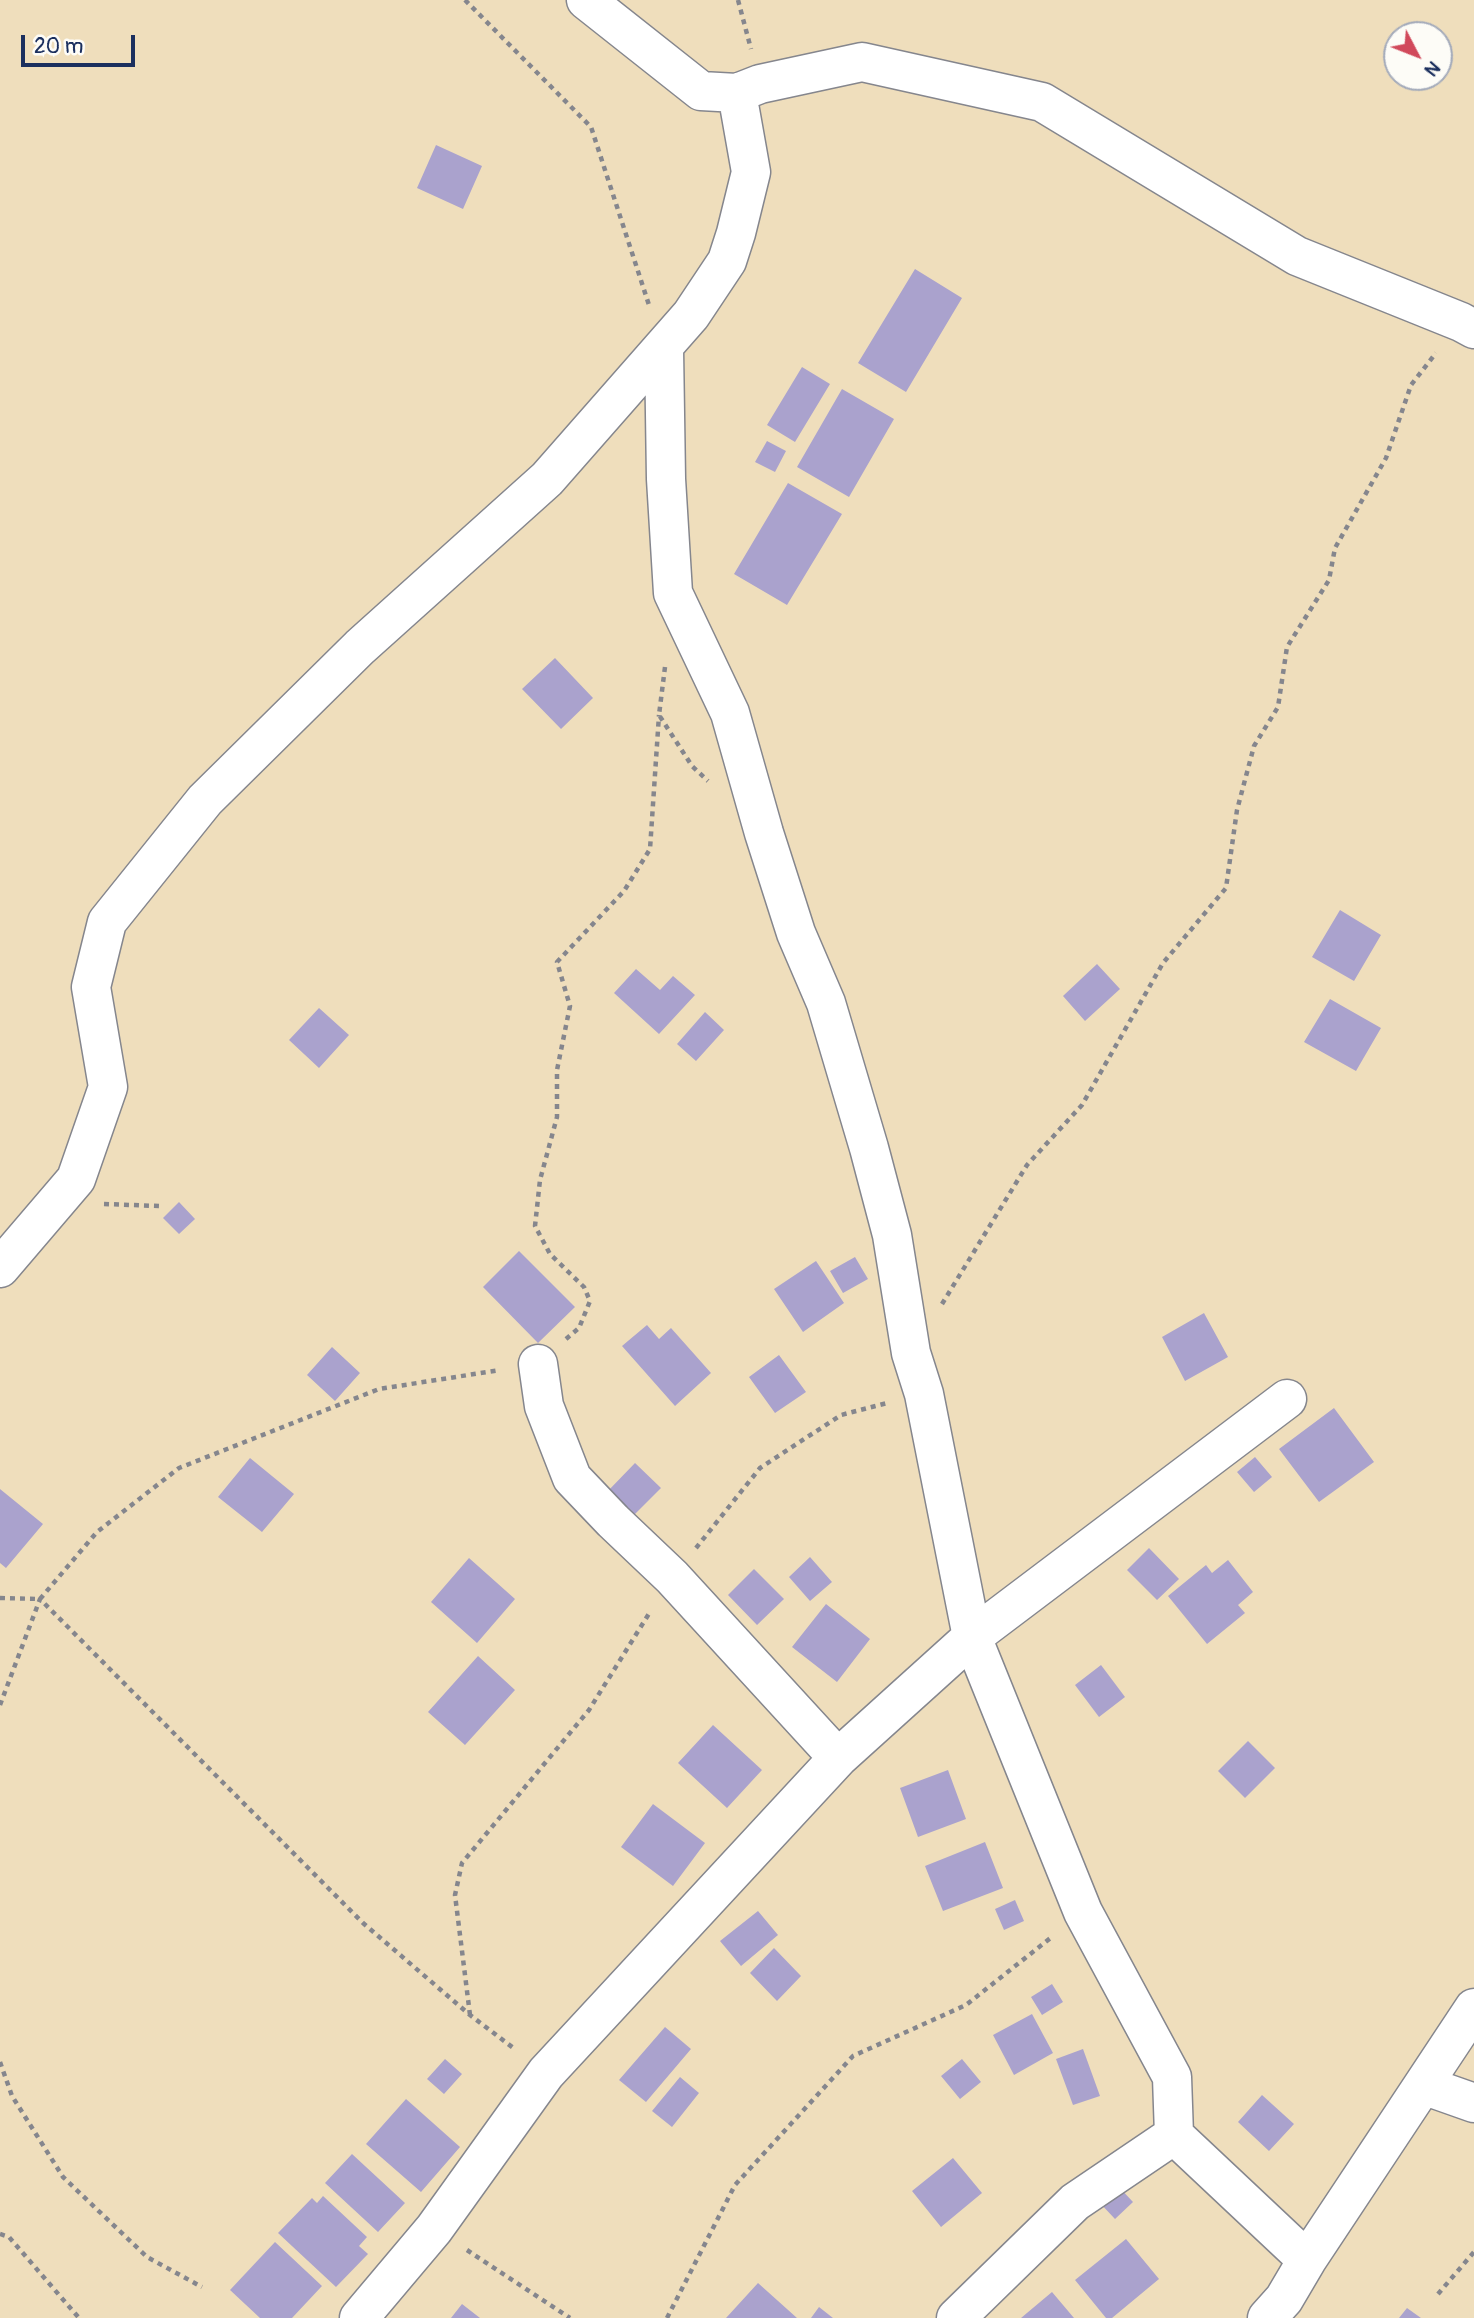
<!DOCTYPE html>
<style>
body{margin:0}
#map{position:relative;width:1474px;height:2318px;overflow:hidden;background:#efdebc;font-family:Pangolin,sans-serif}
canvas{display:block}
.north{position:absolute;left:1383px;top:21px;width:70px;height:70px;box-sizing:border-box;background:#fdfcf7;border:2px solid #a3aaba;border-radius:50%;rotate:132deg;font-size:19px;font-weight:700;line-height:28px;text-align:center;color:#1b2f5e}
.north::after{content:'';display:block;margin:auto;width:24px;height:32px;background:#d1495b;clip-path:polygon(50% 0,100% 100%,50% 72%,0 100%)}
.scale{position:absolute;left:21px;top:35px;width:114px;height:32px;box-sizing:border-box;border:4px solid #1b2f5e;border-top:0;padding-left:9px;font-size:21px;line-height:24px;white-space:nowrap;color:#1b2f5e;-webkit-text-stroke:5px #fdfcf7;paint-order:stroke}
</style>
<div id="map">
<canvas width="1474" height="2318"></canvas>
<div class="north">N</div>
<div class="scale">20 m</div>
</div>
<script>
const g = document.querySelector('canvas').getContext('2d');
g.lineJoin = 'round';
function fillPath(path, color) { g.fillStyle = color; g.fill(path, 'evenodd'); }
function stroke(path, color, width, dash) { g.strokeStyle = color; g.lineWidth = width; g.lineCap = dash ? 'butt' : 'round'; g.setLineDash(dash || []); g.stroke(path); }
fillPath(new Path2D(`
 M436,145l46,21 -19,43 -46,-21z
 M915,269l47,29 -56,94 -48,-29z
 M802,367l28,17 -35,58 -28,-17z
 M842,389l52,30 -45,78 -52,-30z
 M767,441l19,10 -11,21 -20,-10z
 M788,483l54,31 -55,91 -53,-31z
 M555,658l38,40 -32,31 -39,-40z
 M1340,910l41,25 -27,46 -42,-24z
 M1097,964l23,25 -35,32 -22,-25z
 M636,969l24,21 13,-14 22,19 -36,39 -45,-41z
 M1330,999l51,29 -25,43 -52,-29z
 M319,1008l30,27 -30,33 -30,-28z
 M705,1012l19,18 -28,31 -19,-17z
 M179,1202l16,17 -16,15 -16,-16z
 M519,1251l56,56 -37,36 -55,-56z
 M855,1257l13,22 -25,14 -13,-22z
 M816,1261l28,42 -41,29 -29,-43z
 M1204,1313l24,44 -43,24 -23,-44z
 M647,1325l12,14 12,-11 40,45 -36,33 -53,-60z
 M332,1347l28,26 -25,28 -28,-26z
 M779,1355l27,37 -31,21 -26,-36z
 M1334,1408l40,54 -55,40 -40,-53z
 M1255,1457l17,20 -18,15 -17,-20z
 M250,1458l44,36 -32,38 -44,-35z
 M635,1463l26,25 -30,30 -25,-25z
 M0,1489l43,35 -37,44 -6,-5z
 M1149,1548l30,31 -22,21 -30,-30z
 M810,1557l22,25 -22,19 -21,-24z
 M469,1558l46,41 -38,44 -46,-41z
 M1228,1560l25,32 -15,13 7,8 -38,31 -39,-48 38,-31 6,8z
 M754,1569l30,30 -27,26 -29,-30z
 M826,1604l44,35 -33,43 -45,-35z
 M478,1656l37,34 -50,55 -37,-33z
 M1101,1665l24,32 -26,20 -24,-32z
 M713,1725l49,45 -35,38 -49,-45z
 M1248,1741l27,27 -30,30 -27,-27z
 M948,1770l18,49 -48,18 -18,-49z
 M653,1804l52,39 -32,43 -52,-39z
 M985,1842l18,46 -60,23 -18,-45z
 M1015,1900l9,21 -20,9 -9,-21z
 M758,1911l20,24 -37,31 -21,-25z
 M774,1948l27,28 -24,25 -27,-28z
 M1052,1984l11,18 -21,13 -11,-18z
 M1032,2014l21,39 -39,22 -21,-40z
 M665,2027l26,22 -45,53 -27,-22z
 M1083,2049l17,47 -27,9 -17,-46z
 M445,2059l17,15 -18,20 -17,-15z
 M962,2059l19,23 -21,17 -19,-23z
 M680,2077l19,16 -27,34 -20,-16z
 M1262,2095l32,29 -25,27 -31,-29z
 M406,2099l54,48 -39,45 -55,-48z
 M352,2154l53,49 -27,29 -53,-49z
 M953,2158l29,35 -41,34 -29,-36z
 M1118,2186l15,16 -18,17 -16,-17z
 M323,2196l44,41 -8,9 9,8 -32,33 -58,-54 34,-35 5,5z
 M1126,2239l33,40 -47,39h-6l-31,-38z
 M275,2242l47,44 -30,32h-32l-30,-28z
 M758,2283l39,35h-71z
 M1052,2292l22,26h-53z
 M462,2304l18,14h-29z
 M819,2307l14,11h-22z
 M1407,2308l14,10h-22z`), '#aaa2cd');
const minor = new Path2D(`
 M586,0l115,91 36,2 23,-9 102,-22 180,40 255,154 164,66 13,7
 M664,349l2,130 7,114 57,120 34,120 32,100 30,70 43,145 23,87 19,118 13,41 48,243 111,275 89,165 2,58 -99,67 -119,116
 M0,1268l76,-89 32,-92 -17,-100 16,-65 98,-122 155,-153 187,-168 144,-164 36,-54 9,-28 15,-61 -14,-79
 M538,1364l6,42 28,72 41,43 59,56 166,181
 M1423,2085l51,18
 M1174,2135l133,125
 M359,2318l75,-89 112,-156 292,-315 134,-121 315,-238
 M1267,2318l17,-19 23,-39 167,-252`);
stroke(minor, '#85868d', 41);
stroke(new Path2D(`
 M465,0l126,127 58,178
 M738,0l13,49
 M665,667l-6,48 33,51 16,15
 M104,1204l55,2
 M942,1304l85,-139 55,-60 81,-142 63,-75 11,-78 17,-64 24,-39 9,-60 42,-67 6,-32 51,-90 25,-73 25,-32
 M566,1339l13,-11 11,-27 -6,-14 -34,-33 -15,-28 5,-46 17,-63v-47l13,-64 -13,-44 67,-71 26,-42 9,-134
 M696,1548l64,-80 81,-53 46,-12
 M0,1598l40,1 57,-67 82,-64 200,-79 121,-19
 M0,1705l40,-106 323,324 107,92 46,35
 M470,2015l-15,-120 7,-32 127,-153 61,-98
 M0,2062l12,34 51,81 84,80 55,30
 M0,2234l9,3 70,81
 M467,2250l103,68
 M1438,2294l36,-42
 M667,2318l68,-133 118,-129 113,-51 87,-69`), '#85868d', 4.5, [5, 5]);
stroke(minor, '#fff', 38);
</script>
